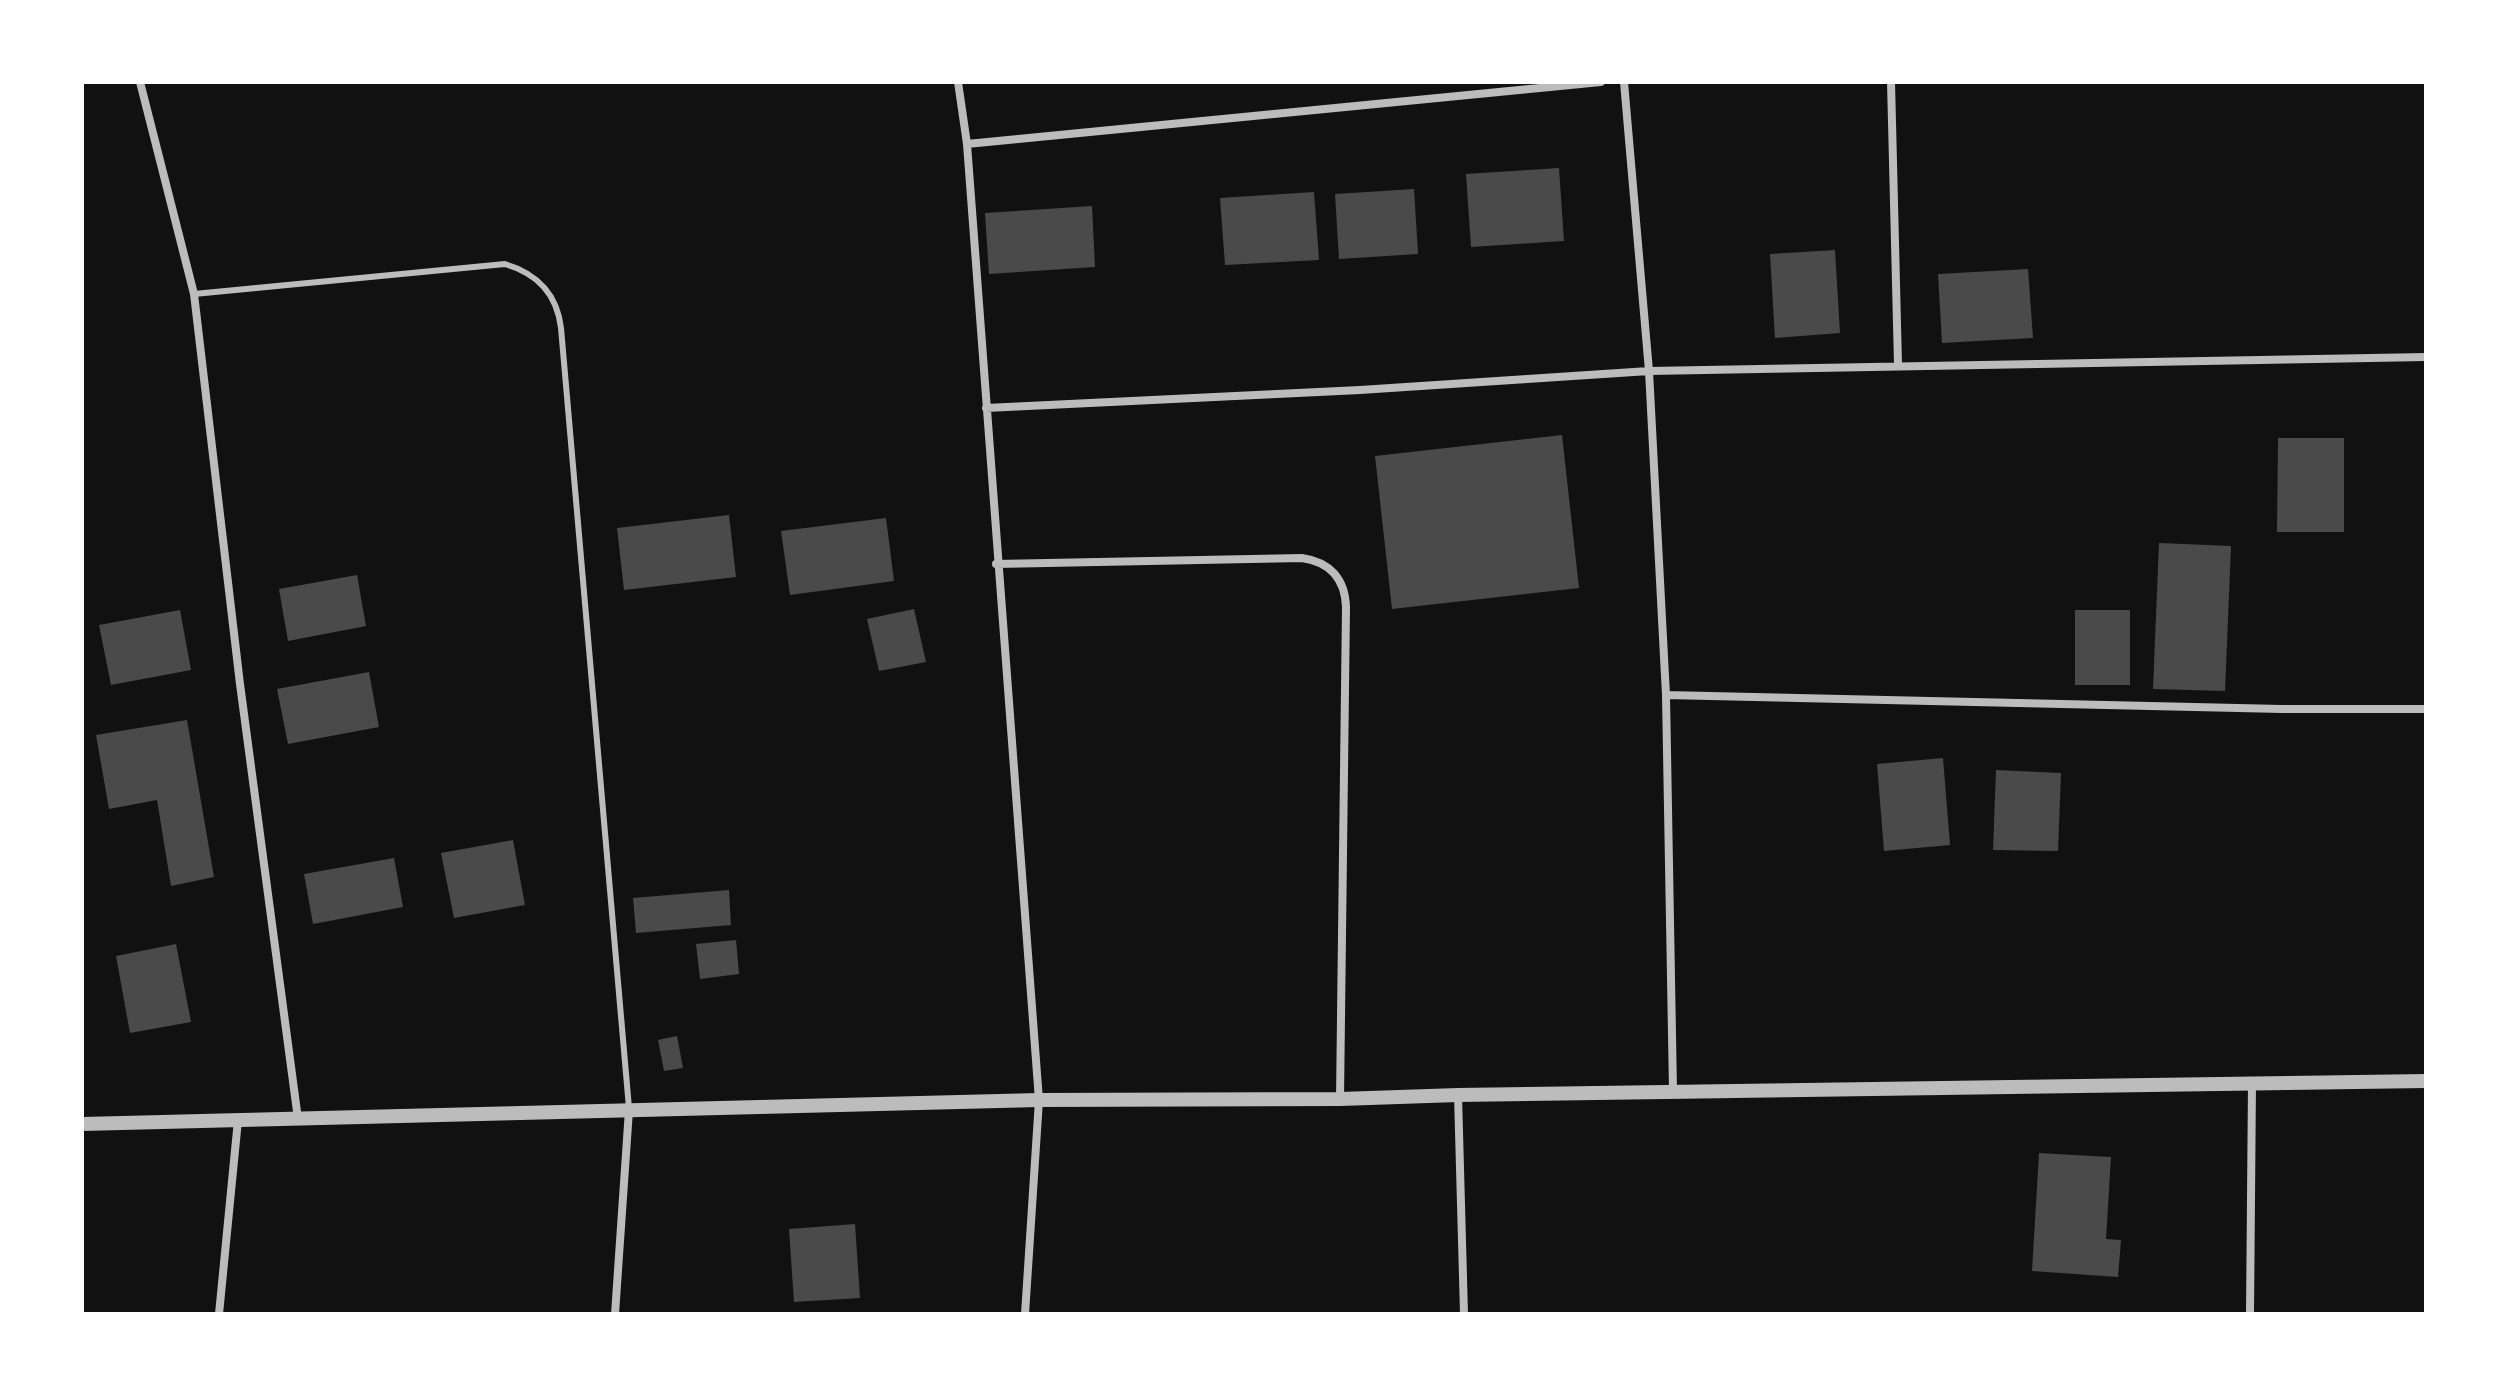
<!DOCTYPE html>
<style>
body{margin:0}
#map{position:relative;width:2508px;height:1396px;overflow:hidden;background:#111;font-family:Jost,sans-serif}
canvas{display:block}
.frame{position:absolute;inset:0;border:84px solid #fff;pointer-events:none}
</style>
<div id="map">
<canvas width="2508" height="1396"></canvas>
<div class="frame"></div>
</div>
<script>
const g = document.querySelector('canvas').getContext('2d');
g.lineJoin = 'round';
function fillPath(path, color) { g.fillStyle = color; g.fill(path, 'evenodd'); }
function stroke(path, color, width, dash) { g.strokeStyle = color; g.lineWidth = width; g.lineCap = dash ? 'butt' : 'round'; g.setLineDash(dash || []); g.stroke(path); }
fillPath(new Path2D(`
 M1559,168l5,73 -93,6 -5,-73z
 M1414,189l4,65 -79,5 -4,-65z
 M1314,192l5,68 -94,5 -5,-67z
 M1092,206l3,61 -106,7 -4,-61z
 M1835,250l5,83 -65,5 -5,-84z
 M2028,269l5,69 -91,5 -4,-69z
 M1562,435l17,153 -187,21 -17,-153z
 M2278,438h66v94h-67z
 M729,515l7,62 -112,13 -7,-62z
 M886,518l8,63 -104,14 -9,-64z
 M2159,543l72,3 -6,145 -72,-2z
 M357,575l9,51 -78,15 -9,-52z
 M914,609l12,53 -47,9 -12,-52z
 M180,610l11,60 -80,15 -12,-60z
 M2075,610h55v75h-55z
 M369,672l10,55 -91,17 -11,-55z
 M187,720l27,157 -43,9 -14,-86 -48,9 -13,-74z
 M1943,758l7,87 -66,6 -7,-87z
 M1996,770l65,3 -3,78 -65,-1z
 M513,840l12,65 -71,13 -13,-65z
 M394,858l9,49 -90,17 -9,-50z
 M729,890l2,35 -95,8 -3,-35z
 M736,940l3,34 -39,5 -4,-35z
 M176,944l15,78 -61,11 -14,-77z
 M677,1036l6,32 -19,3 -6,-31z
 M2039,1153l72,4 -5,82 15,1 -3,37 -86,-6z
 M855,1224l5,74 -66,4 -5,-73z`), '#4a4a4a');
stroke(new Path2D(`
 M194,294l311,-30c33,10 52,30 56,64l68,780`), '#bcbcbc', 6);
stroke(new Path2D(`
 M140,82l54,212 46,390 58,435
 M958,82l9,62 72,956 -14,214
 M1624,82l25,289 17,324 7,396
 M1891,82l7,282
 M967,144l634,-62
 M986,408l374,-18 289,-19 777,-14
 M996,564l306,-6c28,4 43,21 44,49l-6,492
 M1666,695l616,14h144
 M1458,1095l6,219
 M219,1314l19,-194
 M615,1314l14,-204
 M2250,1314l2,-231`), '#bcbcbc', 8);
stroke(new Path2D(`
 M82,1124l957,-24 301,-1 118,-4 968,-14`), '#bcbcbc', 14);
</script>
